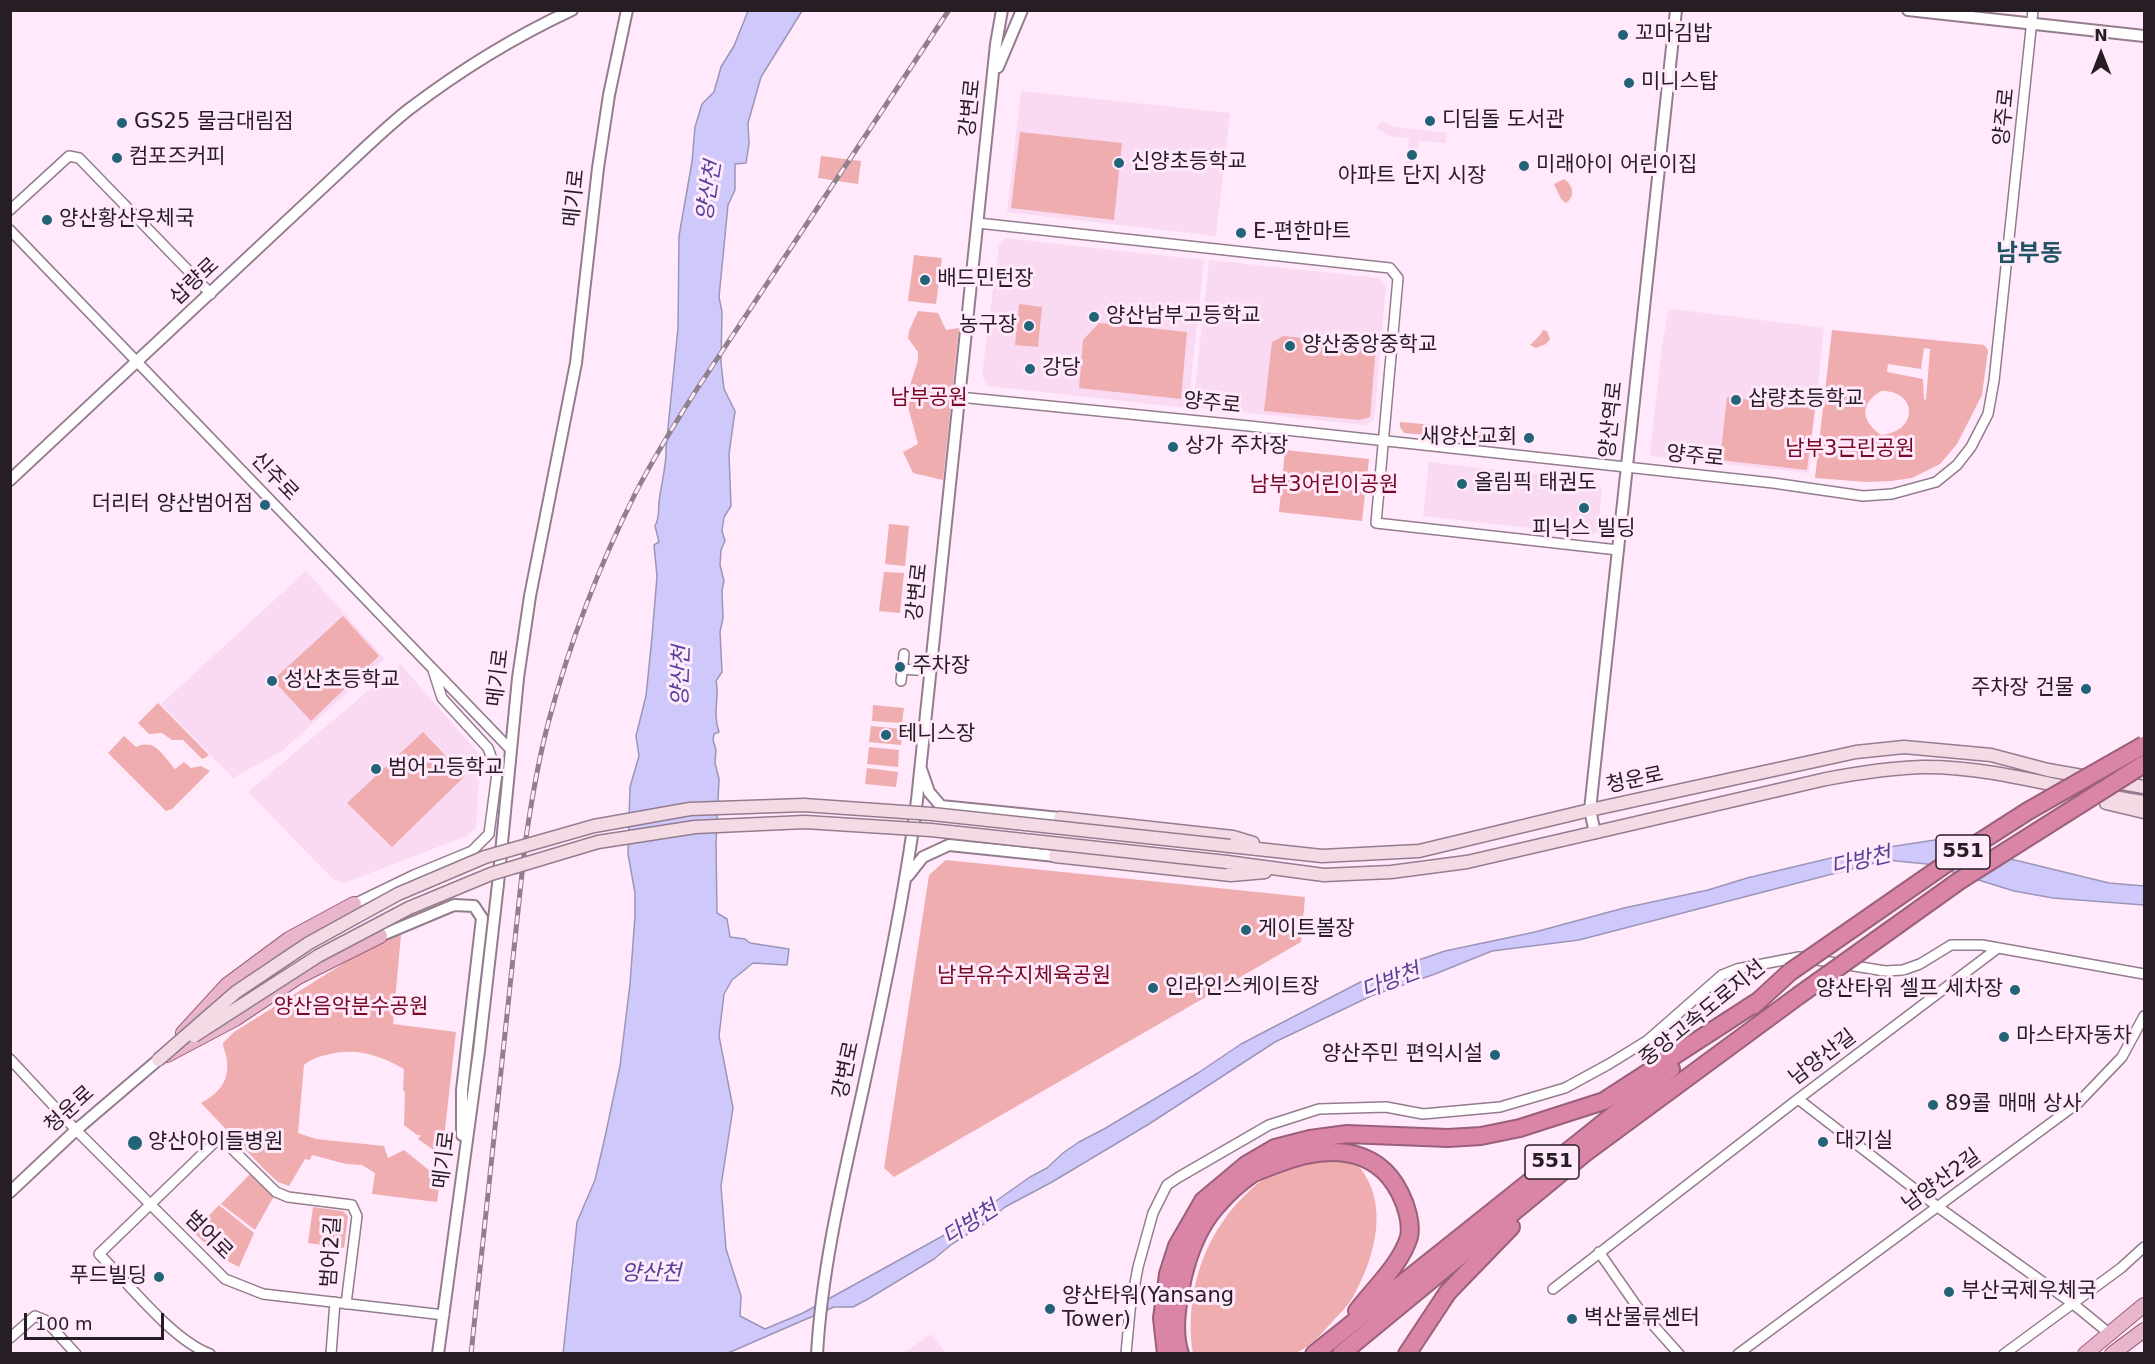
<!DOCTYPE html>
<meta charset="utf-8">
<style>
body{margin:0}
#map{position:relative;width:2155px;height:1364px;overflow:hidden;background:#ffe9fa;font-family:"DejaVu Sans",sans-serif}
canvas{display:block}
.frame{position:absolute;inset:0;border:12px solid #271d25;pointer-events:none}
.north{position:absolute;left:2071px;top:24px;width:60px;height:60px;-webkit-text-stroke:4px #ffe9fa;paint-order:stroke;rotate:0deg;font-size:16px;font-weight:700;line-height:24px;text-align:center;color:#271d25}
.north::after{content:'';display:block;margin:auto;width:21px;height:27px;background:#271d25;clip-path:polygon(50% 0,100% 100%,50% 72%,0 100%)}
.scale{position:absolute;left:24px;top:1313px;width:140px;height:27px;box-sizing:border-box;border:3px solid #271d25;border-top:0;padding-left:8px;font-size:18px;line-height:21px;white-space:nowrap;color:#271d25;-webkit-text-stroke:4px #ffe9fa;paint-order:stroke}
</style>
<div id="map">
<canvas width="2155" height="1364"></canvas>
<div class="frame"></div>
<div class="north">N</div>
<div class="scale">100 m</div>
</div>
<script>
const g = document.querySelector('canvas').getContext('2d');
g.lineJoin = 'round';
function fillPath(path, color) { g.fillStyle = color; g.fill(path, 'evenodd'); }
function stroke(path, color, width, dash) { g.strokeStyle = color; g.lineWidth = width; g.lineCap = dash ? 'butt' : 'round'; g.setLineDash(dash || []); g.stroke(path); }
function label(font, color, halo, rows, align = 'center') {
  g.font = font + ' "DejaVu Sans","Noto Sans KR",sans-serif'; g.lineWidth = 6; g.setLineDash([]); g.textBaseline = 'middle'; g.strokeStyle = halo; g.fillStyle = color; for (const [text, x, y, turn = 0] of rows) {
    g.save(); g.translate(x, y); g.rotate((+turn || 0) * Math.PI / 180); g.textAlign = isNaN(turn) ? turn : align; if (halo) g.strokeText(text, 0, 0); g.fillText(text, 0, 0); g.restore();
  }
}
fillPath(new Path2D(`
 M1021,91l209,22 -14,123 -209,-24z
 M1382,121l10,6 55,6 -2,10 -26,-2 -3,26 -10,-1 3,-28 -19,-2 -13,-8z
 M1005,238l199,22 -16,148 -201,-22 -5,-11 17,-130z
 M1209,260l169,18 8,8 -12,133 -9,6 -172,-18z
 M1672,309l152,19 -15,145 -157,-17 -2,-4 12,-105 6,-35z
 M1429,462l166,19 7,9 -4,41 -6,4 -169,-19z
 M306,571l79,88 -103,92 -49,27 -72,-74z
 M400,664l80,91 -4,73 -9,8 -123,47 -10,-3 -86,-88z
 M931,1334l15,19h-42z`), '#fad9f3');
fillPath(new Path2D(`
 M1020,132l102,11 -8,77 -103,-12z
 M821,156l40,5 -3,23 -40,-6z
 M1564,179c9,6 12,17 2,24l-5,-4 -7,-15z
 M914,255l28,3 -6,46 -28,-3z
 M1019,304l23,3 -4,40 -23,-2z
 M918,311l20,2 8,17 13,-2 -16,152 -30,-7 -10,-21 15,-8 -11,-41v-8l11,-35v-8l-10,-14 1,-7z
 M1099,323l88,9 -6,67 -102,-11 4,-48z
 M1543,330l4,1 3,8 -4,5 -10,4 -6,-3 11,-11z
 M1832,330l152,15 4,5 -6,45 -25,49 -17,20 -28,14 -21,3 -24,1 -52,-4zM1924,348l6,1 -4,51 -2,-1 -1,-20 -36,-7 1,-8 33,5zM1881,391c37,-1 38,41 0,44 -20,-14 -22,-31 0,-44z
 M1283,336l93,9 -6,72 -11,3 -95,-9 8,-69z
 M1727,397l88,11 -8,62 -87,-10z
 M1400,422l90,8v11l-86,-8 -4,-6z
 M1285,450l84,9 -7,62 -83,-9z
 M889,524l20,2 -4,40 -20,-2z
 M884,572l20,1 -4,40 -21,-2z
 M343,616l36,40 -68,65 -38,-41z
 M158,703l51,52 -4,3 -3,1 -19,-19h-11l-10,-7 -13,1 -11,-11z
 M873,705l31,3 -2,15 -30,-2z
 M871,726l31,3 -1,16 -32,-3z
 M423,732l42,44 -73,71 -45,-44z
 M124,736l12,11c19,-9 27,9 39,22l9,-7 7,6 10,-2 9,5 -38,38 -6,2 -58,-58z
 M869,747l30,3 -1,17 -31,-3z
 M867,768l31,4 -2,15 -31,-3z
 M946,860l359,37 -4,45 -407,235 -10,-9 45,-293z
 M401,934l-8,90 63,8 -14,124 -24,-17 3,-4h-4l-13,-10 1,-32 -2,-4 1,-20c-26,-15 -49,-22 -78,-14 -8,2 -15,4 -22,10l-6,68 18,6 68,7 4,12 16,-8 36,29 -3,23 -65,-8 3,-21 -13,-8 -16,-1 -34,-9 -2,5 -5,-1 -16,27 -11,-4 -13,-12 -64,-67c17,-9 28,-21 26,-41 0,-7 -4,-13 -4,-19l11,-11 134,-84z
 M1314,1155l37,3c41,38 26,96 2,139 -5,9 -14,17 -21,25 -11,12 -20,23 -34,30 -11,5 -88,1 -105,2 -11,-75 22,-147 87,-186 10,-6 23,-9 34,-13z
 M250,1174l24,22 -19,34 -34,-26z
 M219,1205l35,28 -15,34 -19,-10 -27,-25z
 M313,1207l30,4 5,5 -4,32 -36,-5z`), '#f0adaf');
const water = new Path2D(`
 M748,11h54l-41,66 -13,46 1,21 -3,19 -11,1v26l-7,15 -9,92 3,15 -1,51 3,26 11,22 -6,43 2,52 -7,11 -2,14 3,10 -4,9 -1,15 4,16 -2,9 1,28 -3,14 2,40 -6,9c4,17 -4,31 3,51l-5,2 -1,6 3,10 -1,13 4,16 -3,64 1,70 10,6 3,18 15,2 5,4 39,6 -2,16 -34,-2 -21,17 -8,14 -5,42 14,72 -12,78 5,63 15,47 -1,20 25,13 38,-16 156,-86 71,-50 17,-9 16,-15 16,-11 25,-13 94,-56 43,-29 131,-68 73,-25 90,-19 89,-24 84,-18 39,-12 109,-26 79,-12 47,14 37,7 90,22 35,3v19l-91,-7 -39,-7 -87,-27 -41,-4 -307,80 -87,11 -57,23 -64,22 -96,46 -126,82 -97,58 -47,25 -18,15 -35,22 -18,15 -66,40 -15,8h-19l-106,46 -165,1 14,-132 18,-42 10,-43 15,-71 10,-82 5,-68v-23l-7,-39 2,-67 9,-31 -3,-20 10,-40 6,-59 5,-61 -3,-31 5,-3 -4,-16c5,-9 3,-15 4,-24 2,-18 8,-37 7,-54l12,-120 1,-92 13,-74 3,-35 7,-23 12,-12 7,-25 13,-21z`);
fillPath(water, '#cec9fa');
stroke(water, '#9c95ba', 1.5);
const minor = new Path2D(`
 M10,210l59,-54 10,2 132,136
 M978,223l412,45 8,10 -22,245 242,27
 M10,230l501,520
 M959,397l290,29 524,57 90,13 29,-2 44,-12 21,-17 14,-18 17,-33 6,-33 39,-371
 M902,669l28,2
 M901,681l3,-27
 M354,904l60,-29 58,-24 17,-17 8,-61 -9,-25 -46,-50 -9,-28
 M10,1059l66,71 149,149 38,15 181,21
 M1798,1099l140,108 134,96 38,31
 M1599,1252l39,56 41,46
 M1553,1289l245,-190 200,-151
 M10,1338l25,-22 10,4 31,34
 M210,1354c-38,-14 -81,-70 -111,-100l121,-117 56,55 12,5 64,8 5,11 -11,88
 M331,1354l4,-52
 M1126,1354l4,-44 8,-43 15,-54 14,-28 12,-8 90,-52 50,-16 67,-2 37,7 77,-7 65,-19 44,-24 39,-24 74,-65 15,-6 62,-12 86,14 18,-1 17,-6 31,-19h31l162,29
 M1738,1354l340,-251 44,-46 22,-41
 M2004,1354l117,-86 23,-21`);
const tertiary = new Path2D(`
 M1908,10l236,26
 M998,67l24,-57
 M10,480l340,-318c19,-18 38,-36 58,-52 51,-39 106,-73 164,-100
 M921,769l8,23 12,14 119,12
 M1595,833l-5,-23 86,-800
 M908,876l15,-19 26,-12 106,11
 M380,936l74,-31 20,1 8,12 -20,172v45
 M10,1192l66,-62 82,-70
 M438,1354l41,-303 19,-167 20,-206 12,-82 46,-233 22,-195 11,-73 18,-85
 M817,1354c5,-88 26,-174 45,-260 21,-97 42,-195 55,-294l79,-756 6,-34`);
const secondary = new Path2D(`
 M2106,803l38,9
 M1060,818l173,19 20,6
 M1230,846l92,10 97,-5 171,-41 266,-58 48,-5 87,8 57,15 96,17
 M1055,856l176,19 34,-3
 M1227,862l97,13 67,-3 76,-10 359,-83c32,-6 63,-11 96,-12 75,-1 148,25 222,35`);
const primary = new Path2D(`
 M183,1033l44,-48 62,-46 65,-35
 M167,1055l68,-36 63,-42 82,-41
 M2085,1354l59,-49
 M2112,1354l32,-24`);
const motorway = new Path2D(`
 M1753,1006l37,-34
 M1166,1354l-4,-36 6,-44 9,-28 26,-45 43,-36 29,-17 35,-9 37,-5 101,4 33,-2 39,-8 84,-27 156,-101
 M1180,1354c-8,-24 -2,-54 3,-77 6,-25 15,-49 32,-69 11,-13 24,-25 37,-34 8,-4 17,-7 25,-10 45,-18 98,-21 123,29 6,12 12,30 9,44 -8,27 -35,52 -52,74
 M1314,1354l357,-285
 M1341,1354l244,-201 213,-157
 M1407,1354l41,-62 63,-65`);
stroke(minor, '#947c8f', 12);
stroke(tertiary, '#947c8f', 14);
stroke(secondary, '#947c8f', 15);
stroke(primary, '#9b6079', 16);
stroke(motorway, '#9b6079', 20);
stroke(minor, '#fff', 9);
stroke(tertiary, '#fff', 10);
stroke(secondary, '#f4dae4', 12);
stroke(primary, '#e9b5ca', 14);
stroke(motorway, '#da84a6', 16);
const rail = new Path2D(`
 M471,1354l54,-509c6,-42 13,-84 24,-125 21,-78 50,-154 86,-226 18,-35 39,-69 60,-102l254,-382`);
stroke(rail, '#90808c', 5);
stroke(rail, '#ffe9fa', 3, [9]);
const secondaryBridge = new Path2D(`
 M194,1036l124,-80 91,-48 82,-34 107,-32 97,-15 110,-5 126,8 296,32
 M158,1060l78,-68 73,-49 89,-49 87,-37 109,-31 96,-17 114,-4 128,9 298,32`);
const motorwayBridge = new Path2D(`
 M1790,972l160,-111 78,-50 116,-66
 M1798,996l161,-115 185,-117`);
stroke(secondaryBridge, '#947c8f', 15, []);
stroke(motorwayBridge, '#9b6079', 20, []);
stroke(secondaryBridge, '#f4dae4', 12);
stroke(motorwayBridge, '#da84a6', 16);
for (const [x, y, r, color] of [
 [1623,35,6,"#236378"],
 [1629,83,6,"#236378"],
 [1430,121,6,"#236378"],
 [122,123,6,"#236378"],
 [1412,155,6,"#236378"],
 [117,158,6,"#236378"],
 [1119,163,6,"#236378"],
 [1524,166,6,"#236378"],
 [47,220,6,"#236378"],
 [1241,233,6,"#236378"],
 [925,280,6,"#236378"],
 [1094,317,6,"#236378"],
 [1029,326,6,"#236378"],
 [1290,346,6,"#236378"],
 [1030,369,6,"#236378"],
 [1736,400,6,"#236378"],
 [1529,438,6,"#236378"],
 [1173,447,6,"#236378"],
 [1462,484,6,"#236378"],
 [265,505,6,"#236378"],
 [1584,508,6,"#236378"],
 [900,667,6,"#236378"],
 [272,681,6,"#236378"],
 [2086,689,6,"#236378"],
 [886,735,6,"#236378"],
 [376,769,6,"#236378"],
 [1246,930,6,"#236378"],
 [1153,988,6,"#236378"],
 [2015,990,6,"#236378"],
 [2004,1037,6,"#236378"],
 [1495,1055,6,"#236378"],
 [1933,1105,6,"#236378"],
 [1823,1142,6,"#236378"],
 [135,1143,8,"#236378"],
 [159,1277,6,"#236378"],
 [1949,1292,6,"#236378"],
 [1050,1309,6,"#236378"],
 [1572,1319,6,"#236378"]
]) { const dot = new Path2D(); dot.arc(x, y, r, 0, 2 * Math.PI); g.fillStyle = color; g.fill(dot); stroke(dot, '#ffe9fa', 2); }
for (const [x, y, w] of [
 [1963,852,54],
 [1552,1162,54]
]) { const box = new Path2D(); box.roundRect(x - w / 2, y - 17, w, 34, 4.5); g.fillStyle = '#ffe9fa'; g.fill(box); stroke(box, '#271d25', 1.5); }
label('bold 20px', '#271d25', null, [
 ["551",1963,852],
 ["551",1552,1162]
]);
label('21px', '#271d25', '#ffe9fa', [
 ["꼬마김밥",1635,35],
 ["미니스탑",1641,83],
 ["디딤돌 도서관",1442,121],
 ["GS25 물금대림점",134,123],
 ["컴포즈커피",129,158],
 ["신양초등학교",1131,163],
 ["미래아이 어린이집",1536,166],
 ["아파트 단지 시장",1412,177,"center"],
 ["양산황산우체국",59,220],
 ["E-편한마트",1253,233],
 ["배드민턴장",937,280],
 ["양산남부고등학교",1106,317],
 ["농구장",1017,326,"right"],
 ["양산중앙중학교",1302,346],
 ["강당",1042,369],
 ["삽량초등학교",1748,400],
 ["새양산교회",1517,438,"right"],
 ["상가 주차장",1185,447],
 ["올림픽 태권도",1474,484],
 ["더리터 양산범어점",253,505,"right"],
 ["피닉스 빌딩",1584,530,"center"],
 ["주차장",912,667],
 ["성산초등학교",284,681],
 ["주차장 건물",2074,689,"right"],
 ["테니스장",898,735],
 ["범어고등학교",388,769],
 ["게이트볼장",1258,930],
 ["인라인스케이트장",1165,988],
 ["양산타워 셀프 세차장",2003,990,"right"],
 ["마스타자동차",2016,1037],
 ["양산주민 편익시설",1483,1055,"right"],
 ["89콜 매매 상사",1945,1105],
 ["대기실",1835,1142],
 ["양산아이들병원",148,1143],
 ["푸드빌딩",147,1277,"right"],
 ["부산국제우체국",1961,1292],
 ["양산타워(Yansang",1062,1297],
 ["Tower)",1062,1321],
 ["벽산물류센터",1584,1319]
], 'left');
label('21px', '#271d25', '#ffe9fa', [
 ["강변로",971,108,-84],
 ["양주로",2005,117,-84],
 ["메기로",575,198,-84],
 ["삽량로",195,282,-43],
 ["양주로",1212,404,6],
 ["양산역로",1612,420,-84],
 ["양주로",1695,457,6],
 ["신주로",274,477,46],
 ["강변로",918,592,-84],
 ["메기로",499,678,-83],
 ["청운로",1635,781,-12],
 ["중앙고속도로지선",1703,1014,-39],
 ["남양산길",1823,1058,-37],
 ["강변로",847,1070,-78],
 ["청운로",70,1110,-42],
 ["메기로",445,1160,-83],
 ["남양산2길",1942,1181,-36],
 ["범어로",208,1236,45],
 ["범어2길",332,1252,-86]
]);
label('21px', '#780823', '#ffe9fa', [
 ["남부공원",929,399],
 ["남부3근린공원",1850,450],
 ["남부3어린이공원",1324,486],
 ["남부유수지체육공원",1024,977],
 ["양산음악분수공원",351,1008]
]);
label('italic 22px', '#54419b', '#ffe9fa', [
 ["양산천",710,191,-81],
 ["양산천",682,676,-88],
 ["다방천",1861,862,-13],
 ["다방천",1391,982,-21],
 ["다방천",971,1224,-33],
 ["양산천",651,1274]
]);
label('bold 24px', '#205363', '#ffe9fa', [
 ["남부동",2029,255]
]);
</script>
